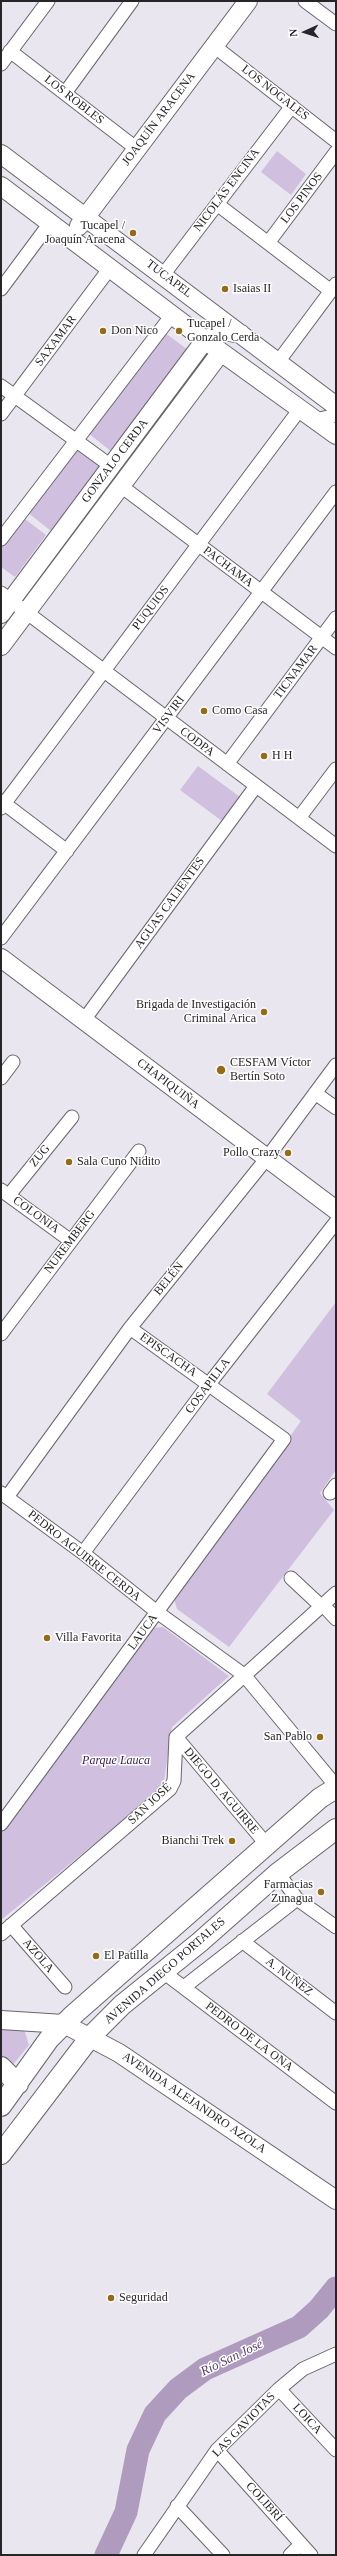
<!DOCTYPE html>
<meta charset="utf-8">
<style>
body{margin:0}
#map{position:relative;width:337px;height:2556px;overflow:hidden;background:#eae6ef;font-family:"Times New Roman",serif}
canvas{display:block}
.frame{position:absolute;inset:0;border:2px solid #272528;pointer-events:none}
.north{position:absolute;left:285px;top:12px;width:40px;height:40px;-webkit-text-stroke:3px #fff;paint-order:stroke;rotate:267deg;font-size:11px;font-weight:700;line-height:16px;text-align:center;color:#272528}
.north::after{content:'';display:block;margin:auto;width:14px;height:18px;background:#272528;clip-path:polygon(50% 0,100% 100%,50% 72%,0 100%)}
</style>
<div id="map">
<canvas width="337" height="2556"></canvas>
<div class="frame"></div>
<div class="north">N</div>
</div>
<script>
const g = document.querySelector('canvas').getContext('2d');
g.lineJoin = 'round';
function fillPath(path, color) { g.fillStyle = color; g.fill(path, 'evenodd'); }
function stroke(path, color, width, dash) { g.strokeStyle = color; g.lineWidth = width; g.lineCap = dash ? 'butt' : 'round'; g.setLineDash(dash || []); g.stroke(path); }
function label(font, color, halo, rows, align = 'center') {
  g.font = font + ' "Times New Roman",serif'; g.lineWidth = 3; g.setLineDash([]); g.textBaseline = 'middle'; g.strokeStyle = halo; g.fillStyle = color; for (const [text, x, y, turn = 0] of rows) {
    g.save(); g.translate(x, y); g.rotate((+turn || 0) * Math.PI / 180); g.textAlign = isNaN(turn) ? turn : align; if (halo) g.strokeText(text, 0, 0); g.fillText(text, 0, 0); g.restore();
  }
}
fillPath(new Path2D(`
 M277,151l29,23 -15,21 -30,-23z
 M164,332l24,18 -76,102 -24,-19z
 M77,445l25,19 -51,67 -24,-19z
 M21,516l25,19 -31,42 -14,-10v-24z
 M198,766l42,31 -18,24 -42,-31z
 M336,1302v168l-16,23 14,17 -105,137 -52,-38 -3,-11 127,-177 -34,-27z
 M163,1627l66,49 -57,51 -9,61 -162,132v-88l152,-204z
 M1,2026l23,3 5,16 -17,21 -11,-7z`), '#d0bfdf');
stroke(new Path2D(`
 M106,2555l20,-43 12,-62 17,-36 23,-25 27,-20 94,-42 20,-18 17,-21`), '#ae9bbe', 23);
const street = new Path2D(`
 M305,1l31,23
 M214,46l122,95
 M10,51l127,98
 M1,64l47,-63
 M65,93l67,-92
 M217,204l114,87
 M268,243l68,-91
 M163,275l129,-169
 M1,289l49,-66
 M278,362l58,-78
 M1,386l110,80
 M1,414l109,-146
 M316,420l20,-5
 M121,486l215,162
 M1,539l171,-224
 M1,593l335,253
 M227,764l109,-146
 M1,801l66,50
 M1,808l299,-399
 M299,818l37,-49
 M1,938l335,-446
 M84,1020l172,-234
 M1,1078l12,-16
 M315,1093l21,15
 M1,1190l70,51
 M9,1195l63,-78
 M1,1334l138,-183
 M1,1493l82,60 74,59 87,63 92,111
 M330,1493l6,-8
 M7,1497l123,-169 137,-170 69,-93
 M83,1553l126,-169 127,-162
 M291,1578l30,28
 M323,1605l13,14
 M176,1737l91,108
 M1,1824l283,-385 -154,-111
 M278,1873l19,26 39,28
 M11,1925l54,62
 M1,1934l169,-145 4,-8 2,-44 160,-144
 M242,1941l94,72
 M162,1971l174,132
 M184,1987l113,-88
 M279,2389l57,61
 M217,2450l94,105
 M177,2506l46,49
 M144,2555l73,-105 62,-61 24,-20 33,-15
 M290,2555l11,-11`);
const secondary = new Path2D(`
 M1,154l335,252
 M1,186l220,166 115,83
 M79,226l169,-225
 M1,614l204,-274 18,-9 18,3
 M1,646l220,-294
 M1,958l335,252
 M1,2020l63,4 55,29 217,147`);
const primary = new Path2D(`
 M1,2067l17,17
 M1,2106l48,-67 23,-23 248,-218 16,-10
 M1,2154l90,-118 31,-31 78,-63 78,-69 58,-44`);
stroke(street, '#69656d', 15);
stroke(secondary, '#69656d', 20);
stroke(primary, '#69656d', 22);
stroke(street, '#fff', 13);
stroke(secondary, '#fff', 18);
stroke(primary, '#fff', 20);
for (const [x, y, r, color] of [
 [133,233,4,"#956b17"],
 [225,289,4,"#956b17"],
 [103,331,4,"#956b17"],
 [179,331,4,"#956b17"],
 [204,711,4,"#956b17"],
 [264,756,4,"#956b17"],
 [264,1012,4,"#956b17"],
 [221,1070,5,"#956b17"],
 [288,1153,4,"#956b17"],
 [69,1162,4,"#956b17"],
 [47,1638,4,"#956b17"],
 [320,1737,4,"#956b17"],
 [232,1841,4,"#956b17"],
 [321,1892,4,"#956b17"],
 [96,1956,4,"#956b17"],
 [111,2298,4,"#956b17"]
]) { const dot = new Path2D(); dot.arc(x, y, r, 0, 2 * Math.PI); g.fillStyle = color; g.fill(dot); stroke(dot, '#fff', 1.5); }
label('12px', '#272528', '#fff', [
 ["LOS NOGALES",275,93,38],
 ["LOS ROBLES",74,100,38],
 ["JOAQUÍN ARACENA",159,119,-53],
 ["NICOLÁS ENCINA",227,190,-53],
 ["LOS PINOS",302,198,-53],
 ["TUCAPEL",169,279,37],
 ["SAXAMAR",56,341,-53],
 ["GONZALO CERDA",115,461,-53],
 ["PACHAMA",228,567,37],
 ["PUQUIOS",151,608,-53],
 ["TICNAMAR",296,672,-53],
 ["VISVIRI",169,715,-53],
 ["CODPA",197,742,37],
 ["AGUAS CALIENTES",170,903,-54],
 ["CHAPIQUIÑA",168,1084,37],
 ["ZUG",40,1156,-51],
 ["COLONIA",36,1215,36],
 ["NUREMBERG",70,1242,-53],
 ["BELÉN",169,1279,-51],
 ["EPISCACHA",168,1355,35],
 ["COSAPILLA",208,1386,-53],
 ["PEDRO AGUIRRE CERDA",84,1556,38],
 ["LAUCA",143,1632,-54],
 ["DIEGO D. AGUIRRE",221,1791,50],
 ["SAN JOSÉ",150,1804,-43],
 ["AZOLA",38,1956,49],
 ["AVENIDA DIEGO PORTALES",165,1971,-41],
 ["A. NUÑEZ",289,1977,37],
 ["PEDRO DE LA ONA",249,2037,37],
 ["AVENIDA ALEJANDRO AZOLA",194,2103,34],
 ["LOICA",307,2419,47],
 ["LAS GAVIOTAS",244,2425,-46],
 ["COLIBRÍ",264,2502,48]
]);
label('12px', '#272528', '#fff', [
 ["Tucapel /",125,226,"right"],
 ["Joaquín Aracena",125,240,"right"],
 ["Isaias II",233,289],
 ["Tucapel /",187,324],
 ["Gonzalo Cerda",187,338],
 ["Don Nico",111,331],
 ["Como Casa",212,711],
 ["H H",272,756],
 ["Brigada de Investigación",256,1005,"right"],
 ["Criminal Arica",256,1019,"right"],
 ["CESFAM Víctor",230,1063],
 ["Bertín Soto",230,1077],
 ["Pollo Crazy",280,1153,"right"],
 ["Sala Cuno Nidito",77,1162],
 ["Villa Favorita",55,1638],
 ["San Pablo",312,1737,"right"],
 ["Bianchi Trek",224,1841,"right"],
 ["Farmacias",313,1885,"right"],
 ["Zunagua",313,1899,"right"],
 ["El Patilla",104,1956],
 ["Seguridad",119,2298]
], 'left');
label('italic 12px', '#3f2452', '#fff', [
 ["Parque Lauca",116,1761]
]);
label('italic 13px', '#553a6a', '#fff', [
 ["Río San José",232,2358,-26]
]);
</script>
